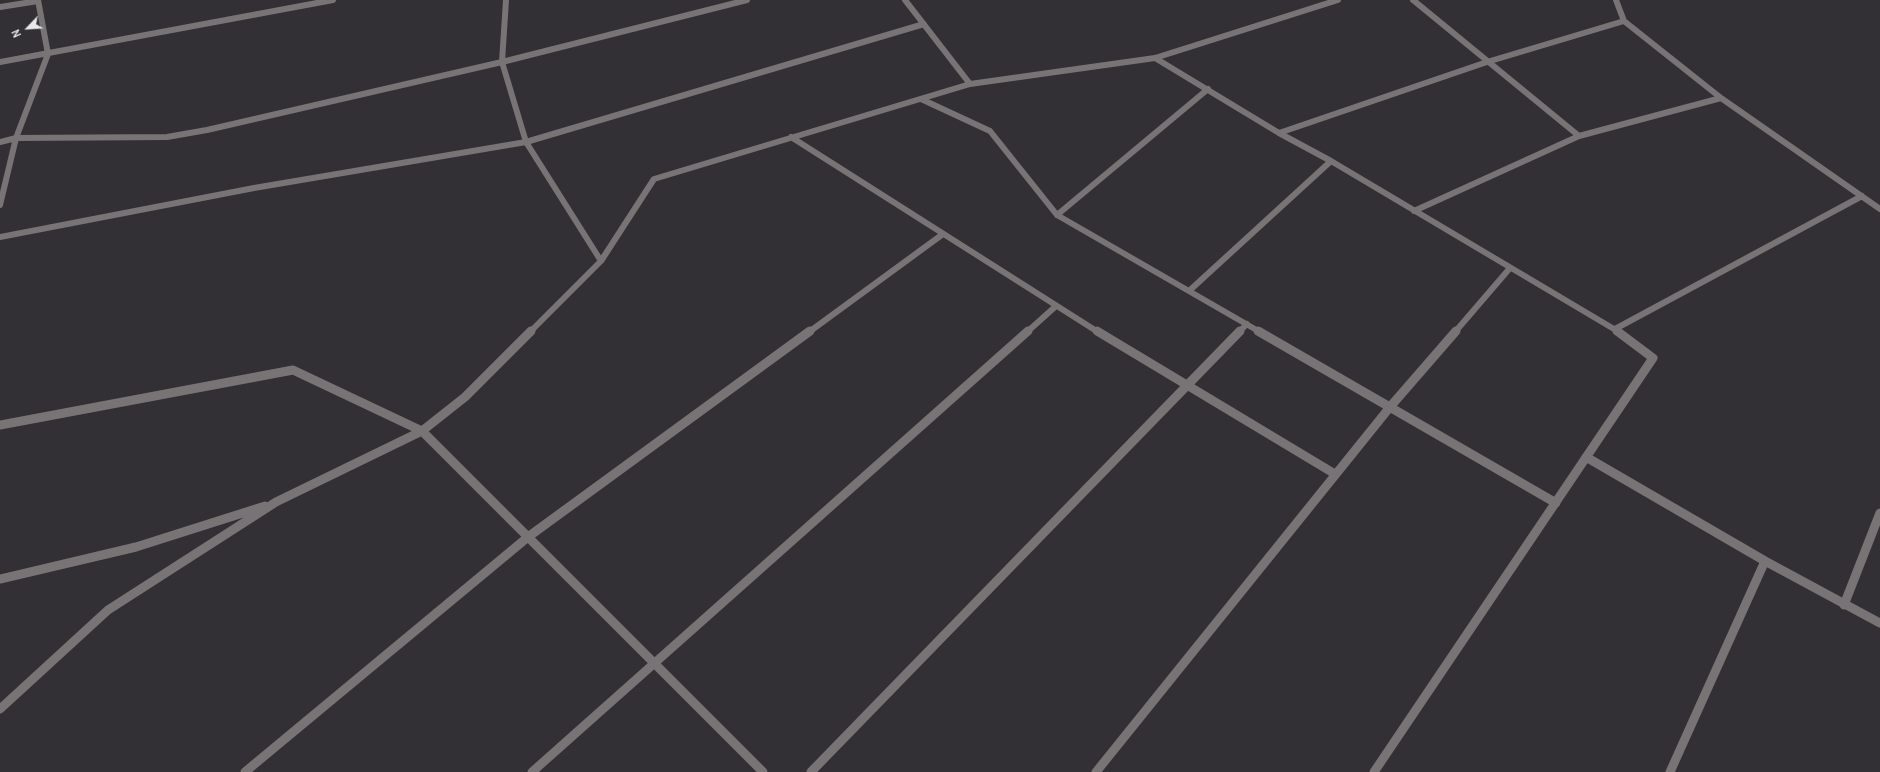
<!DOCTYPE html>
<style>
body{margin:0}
#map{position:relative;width:1880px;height:772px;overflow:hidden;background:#323035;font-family:Karla,sans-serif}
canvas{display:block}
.north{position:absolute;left:8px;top:8px;width:40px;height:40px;-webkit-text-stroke:3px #323035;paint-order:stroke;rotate:245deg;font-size:11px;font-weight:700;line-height:16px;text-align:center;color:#e8e7ea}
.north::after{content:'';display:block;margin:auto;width:14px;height:18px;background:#e8e7ea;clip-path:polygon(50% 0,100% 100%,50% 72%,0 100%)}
</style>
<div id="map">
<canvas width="1880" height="772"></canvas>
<div class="north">N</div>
</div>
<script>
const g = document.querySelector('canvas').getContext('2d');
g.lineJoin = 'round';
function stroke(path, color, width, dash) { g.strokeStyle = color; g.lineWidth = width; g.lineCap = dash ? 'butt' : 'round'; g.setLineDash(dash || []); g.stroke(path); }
stroke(new Path2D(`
 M506,0l-4,62 24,80 75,119
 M905,0l65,84
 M1413,0l166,136
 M1616,0l8,21 97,77 159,111
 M0,7l38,-6
 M1155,58l124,75 52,28 288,171
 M0,62l333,-62
 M921,99l69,32 67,84 203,117
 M1279,133l208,-71 137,-41
 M791,137l307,195
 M0,142l16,-4 151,-1 40,-7 295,-68 245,-62
 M0,205l16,-67 32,-84 -10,-54
 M1414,211l165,-75 142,-38
 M1057,215l151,-126
 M0,237l254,-49 272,-46 398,-118
 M1189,291l142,-130
 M1615,329l247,-133
 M530,332l71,-71 53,-82 316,-95 185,-26 183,-58
 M809,332l134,-98
 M1027,332l29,-26
 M1239,332l8,-8
 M1455,332l55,-64`), '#787475', 6);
stroke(new Path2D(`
 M1097,331l238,143
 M1258,331l298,172
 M0,425l293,-55 129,61 341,341
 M1586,457l179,104 115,62
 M0,579l136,-32 129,-41
 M1844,605l36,-92
 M0,709l108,-99 168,-108 146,-71 43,-34 66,-66
 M245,772l283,-235 282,-206
 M532,772l496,-441
 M811,772l429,-441
 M1096,772l294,-365 66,-76
 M1374,772l279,-414 -36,-27
 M1670,772l95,-211`), '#787475', 9);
</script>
